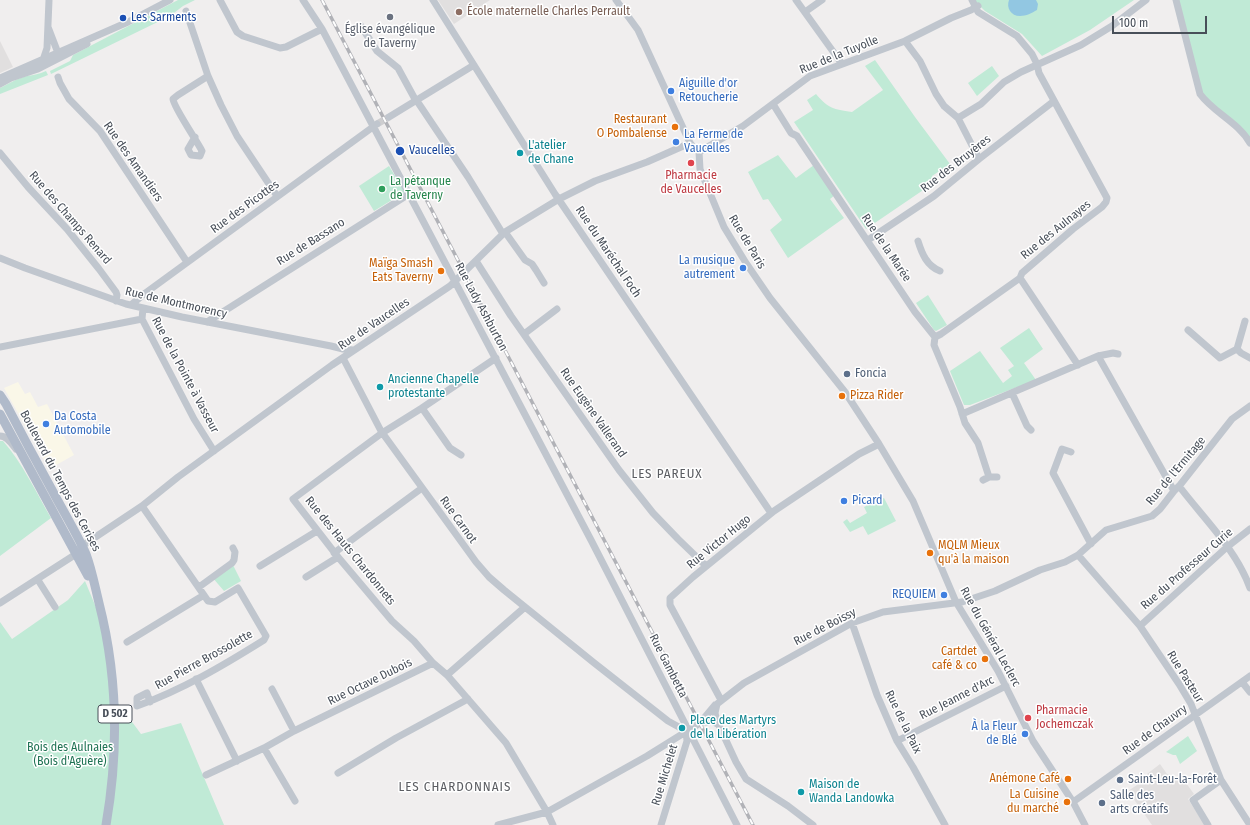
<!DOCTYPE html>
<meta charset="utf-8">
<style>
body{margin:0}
#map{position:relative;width:1250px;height:825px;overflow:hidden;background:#f0eeee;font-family:"Fira Sans Condensed",sans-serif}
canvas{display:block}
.scale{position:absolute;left:1112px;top:16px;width:95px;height:18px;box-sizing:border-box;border:2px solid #484f59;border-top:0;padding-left:5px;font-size:12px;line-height:14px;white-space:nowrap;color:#484f59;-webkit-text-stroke:3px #fff;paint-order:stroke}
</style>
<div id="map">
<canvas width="1250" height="825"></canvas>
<div class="scale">100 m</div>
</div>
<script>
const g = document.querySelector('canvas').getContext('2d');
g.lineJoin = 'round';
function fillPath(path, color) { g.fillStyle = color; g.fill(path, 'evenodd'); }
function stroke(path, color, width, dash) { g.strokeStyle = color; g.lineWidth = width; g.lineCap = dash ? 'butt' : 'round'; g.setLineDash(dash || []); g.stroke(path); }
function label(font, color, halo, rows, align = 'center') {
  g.font = font + ' "Fira Sans Condensed",sans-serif'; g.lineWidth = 3; g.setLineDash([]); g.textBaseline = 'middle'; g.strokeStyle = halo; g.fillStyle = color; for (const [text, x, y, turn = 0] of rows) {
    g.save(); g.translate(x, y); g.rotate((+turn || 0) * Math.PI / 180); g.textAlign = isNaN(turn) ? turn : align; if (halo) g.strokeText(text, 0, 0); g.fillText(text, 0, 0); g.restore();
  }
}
fillPath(new Path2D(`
 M18,382l7,12 5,-2 8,15 9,-3 27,51 -25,14 -45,-81z`), '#faf7e8');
fillPath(new Path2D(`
 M438,0h52l-36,24z
 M0,41l13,26 -13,6z
 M1160,764l7,10 6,1 3,5 5,-4 13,18 -6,5 17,26h-53l-24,-34 21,-14 -2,-3z`), '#e1dfdf');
fillPath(new Path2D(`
 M178,0h17l-12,6 -13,10 -119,58 -1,-3 20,-10 3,-6z
 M974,0h160l-44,30 -48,26 -20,-22 -37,-23z
 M1176,0h74v142l-46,-43z
 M875,60l40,57 35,47 -18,12 3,6 -69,47 -72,-107 19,-12 -6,-10 9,-6c13,15 17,15 36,18l31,-22 -18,-24z
 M992,66l7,10 -22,20 -9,-13z
 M46,71l2,4 -48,19v-6c8,-4 18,-10 27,-12 7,-1 12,-2 19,-5z
 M778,155l18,23 18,-13 21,30 -5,4 14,19 -56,40 -18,-28 12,-10 -14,-21 -5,1 -15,-28z
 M389,166l16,26 -31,19 -15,-25z
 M928,295l19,30 -11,6 -2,-1 -18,-27z
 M1029,328l14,21 -19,14 12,17 -66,25h-6l-14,-34 30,-20 23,32 9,-7 -4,-6 6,-4 -14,-18z
 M0,441h3c20,23 33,51 48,77l-51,38z
 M884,498l12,23 -28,14 -5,-9 -13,6 -7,-10 4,-3 3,4 17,-10 -3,-6z
 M232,563l9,18 -17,10 -12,-14z
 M85,581l15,36 12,78 29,39 40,-11 43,102h-224v-203l12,17 56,-39z
 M1188,736l9,15 -17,13 -4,-9h-3l-7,-3z`), '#c0ead6');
fillPath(new Path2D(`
 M1009,0h27l2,4 -1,6c-5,3 -11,6 -17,6 -9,0 -14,-8 -11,-16z`), '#92c7e2');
stroke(new Path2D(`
 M377,124l12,-7`), '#ceced0', 7, [7, 3.5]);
stroke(new Path2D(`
 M220,0l17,32 6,4 37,12 6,-1 36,-18
 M303,0l19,29 269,511 146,285
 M433,0l122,194 216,319
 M616,0l22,30 52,113 4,5 5,4
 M796,0l46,64
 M972,0l6,12 39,24 15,18 5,10 2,9 68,125 -1,4 -4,5 -29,22 -51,44 -2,5 58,87
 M1176,0l24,94c14,19 38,28 50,49
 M186,11l22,65 13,29 16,31 40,60
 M805,12l17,-12
 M361,26l16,25 21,17 18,33
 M48,27l10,26 -2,4
 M905,41l15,20 16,33 8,12 14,12 21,41
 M43,60l4,-12 2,-48
 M58,77l2,6 9,16 31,32 87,131
 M0,78l128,-56 42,-22
 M0,84l11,-6 27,-9 49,-25
 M417,101l51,76 35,57
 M773,104l18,29 6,3 118,176 20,25 -1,8 26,62 5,16 13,20 11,34
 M389,117l85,-52
 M958,118l23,-14 23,-22 17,-10 60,-27 31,-19 34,-26
 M195,137l-7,12 3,6 9,1 2,-5c-5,-10 -29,-45 -29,-52l5,-4 30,-19
 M699,152l1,17 24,58 22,36 24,35 75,94 34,52 34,57 43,101 42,69 35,70 40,61 12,23
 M699,152l44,-26 67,-50 95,-35 46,-23 20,-8 7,-4
 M0,153l28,34 39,42 32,40 17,23 1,3 -1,6
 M505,232l20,28 7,4 4,6 8,13
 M868,240l66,-44 45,-37 75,-58
 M918,241c4,13 9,25 22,30
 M0,258l25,10 101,36 56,13 149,29 12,3 10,1
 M476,261l35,55 108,154 34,43 25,26 28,27
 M131,305l13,-11 233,-170
 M143,308l-1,11 52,100 20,32
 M1245,321l-8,28 4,4 9,5
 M207,322l202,-128
 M1188,330l32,28 17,-9
 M524,334l33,-25
 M935,337l6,-3 79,-56
 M0,347l142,-28
 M1098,356l76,135
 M343,358l38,73 95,131 13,15 15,13 89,72 75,59 18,10
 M1012,393l15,33 4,4
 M422,408l28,40 11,7
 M962,414l136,-58 15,-3 5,1
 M0,436c7,0 12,8 16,13
 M1071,452l-9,-3 -9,24 38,71
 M983,480l6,-3h8
 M1179,486c25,33 57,63 71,102
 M142,506l66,95 7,1 23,-14 28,48 -2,4c-40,25 -82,50 -127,66v-8l10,-5 3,9
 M334,553l88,-65
 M1078,555l62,71 39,58 12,20 30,76 29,45
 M260,566l57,-35
 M306,577l32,-20
 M38,580l17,27
 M199,587l33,-24 2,-3 1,-8 -2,-4
 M0,603l73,-47 9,-10 60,-40 36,-29 154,-112 118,-79 55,-54 54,-33 36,-18 52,-19 43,-19
 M852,623l25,72 20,46 16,26 32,58
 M1140,626l87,-79 23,-18
 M127,642l77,-47
 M433,663l-19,-22 -22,-20 -54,-64 -45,-58 89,-66 40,-25 74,-50
 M447,675l59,68 41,69 6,13
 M196,679l41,82
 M1242,682l8,10
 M272,689l22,42
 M721,700l-51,-95v-7l23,-21 81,-66 85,-57 20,-10
 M700,723l15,-18
 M897,741l109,-55
 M264,748l31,53
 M338,773l58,-35 72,-39
 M206,775l58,-27 30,-17 139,-68 14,12 78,-68
 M1073,802l177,-126
 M498,825l49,-13 100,-56 53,-33 12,-2 7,4
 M661,825l26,-84 -1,-10
 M813,825l-25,-19 -42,-27 -10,-17 -19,-41 -2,-8 2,-9 27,-21 108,-60 31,-11 79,-10 33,-11 45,-21 25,-8 13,-7 28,-25 46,-14 8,-7 14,-18 6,-6 52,-66 18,-13
 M1208,825l-15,-25 28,-20`), '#c0c6ce', 7);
stroke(new Path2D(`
 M0,395l6,9c15,29 30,57 46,86 11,21 24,42 34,64 6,16 9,33 13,49 19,74 20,147 7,222
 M0,414l88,162`), '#b0baca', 9);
const rail = new Path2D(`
 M322,0l431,825`);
stroke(rail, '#b1b2b7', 3.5);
stroke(rail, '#fff', 2, [6]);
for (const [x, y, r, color] of [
 [459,12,4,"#8d6e63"],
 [390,17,4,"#6b7280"],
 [123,18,4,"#1a4fb4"],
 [671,91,4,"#3f7fe0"],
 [675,127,4,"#e8710a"],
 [676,142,4,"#3f7fe0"],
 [400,151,5,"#1a4fb4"],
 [520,153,4,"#0f9aa8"],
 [691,163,4,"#e0444e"],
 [382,189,4,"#2e9e5b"],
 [743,268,4,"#3f7fe0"],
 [441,271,4,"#e8710a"],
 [847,374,4,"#5c6f8a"],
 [380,387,4,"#0f9aa8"],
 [842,396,4,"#e8710a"],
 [46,424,4,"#3f7fe0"],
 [844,501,4,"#3f7fe0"],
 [930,553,4,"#e8710a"],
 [944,595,4,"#3f7fe0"],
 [985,659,4,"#e8710a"],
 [1028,718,4,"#e0444e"],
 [682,728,4,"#0f9aa8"],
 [1025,734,4,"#3f7fe0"],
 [1068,779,4,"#e8710a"],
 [1120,780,4,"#5c6f8a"],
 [801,792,4,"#0f9aa8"],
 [1067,802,4,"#e8710a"],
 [1102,803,4,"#5c6f8a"]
]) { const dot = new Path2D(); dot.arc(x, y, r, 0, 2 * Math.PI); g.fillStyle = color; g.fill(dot); stroke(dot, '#fff', 1.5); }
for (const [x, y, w] of [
 [115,714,34]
]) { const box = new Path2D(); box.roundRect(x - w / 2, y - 9, w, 18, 3); g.fillStyle = '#fff'; g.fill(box); stroke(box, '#484f59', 1); }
label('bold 11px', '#484f59', null, [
 ["D 502",115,714]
]);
label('12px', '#785e54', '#fff', [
 ["École maternelle Charles Perrault",467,12]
], 'left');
label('12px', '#164399', '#fff', [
 ["Les Sarments",131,18],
 ["Vaucelles",409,151]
], 'left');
label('12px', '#5b616d', '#fff', [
 ["Église évangélique",390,30],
 ["de Taverny",390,44]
]);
label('12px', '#484f59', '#fff', [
 ["Rue de la Tuyolle",839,55,-22],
 ["Rue des Amandiers",133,162,55],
 ["Rue des Bruyères",956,164,-38],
 ["Rue des Picottes",245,207,-36],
 ["Rue des Champs Renard",70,218,49],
 ["Rue des Aulnayes",1056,230,-39],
 ["Rue de Bassano",311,242,-32],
 ["Rue de Paris",747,242,59],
 ["Rue de la Marée",886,248,56],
 ["Rue du Maréchal Foch",608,252,56],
 ["Rue de Montmorency",176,303,13],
 ["Rue Lady Ashburton",481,307,62],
 ["Rue de Vaucelles",374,324,-34],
 ["Rue de la Pointe à Vasseur",185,375,62],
 ["Rue Eugène Vallerand",593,413,55],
 ["Rue de l'Ermitage",1176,471,-50],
 ["Boulevard du Temps des Cerises",60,481,62],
 ["Rue Carnot",458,520,54],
 ["Rue Victor Hugo",719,542,-39],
 ["Rue des Hauts Chardonnets",350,551,51],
 ["Rue du Professeur Curie",1187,569,-41],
 ["Rue de Boissy",825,627,-27],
 ["Rue du Général Leclerc",990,637,61],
 ["Rue Pierre Brossolette",204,660,-29],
 ["Rue Gambetta",668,666,63],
 ["Rue Pasteur",1185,677,58],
 ["Rue Octave Dubois",370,682,-26],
 ["Rue Jeanne d'Arc",957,698,-27],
 ["Rue de la Paix",903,722,64],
 ["Rue de Chauvry",1155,730,-36],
 ["Rue Michelet",665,775,-73]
]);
label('12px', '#366cbe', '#fff', [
 ["Aiguille d'or",679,84],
 ["Retoucherie",679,98],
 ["La Ferme de",684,135],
 ["Vaucelles",684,149],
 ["La musique",735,261,"right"],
 ["autrement",735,275,"right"],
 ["Da Costa",54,417],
 ["Automobile",54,431],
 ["Picard",852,501],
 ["REQUIEM",936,595,"right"],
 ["À la Fleur",1017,727,"right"],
 ["de Blé",1017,741,"right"]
], 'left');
label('12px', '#c56008', '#fff', [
 ["Restaurant",667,120],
 ["O Pombalense",667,134],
 ["Maïga Smash",433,264],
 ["Eats Taverny",433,278],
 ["Pizza Rider",850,396,"left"],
 ["MQLM Mieux",938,546,"left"],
 ["qu'à la maison",938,560,"left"],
 ["Cartdet",977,652],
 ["café & co",977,666],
 ["Anémone Café",1060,779],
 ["La Cuisine",1059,795],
 ["du marché",1059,809]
], 'right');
label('12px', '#0d838f', '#fff', [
 ["L'atelier",528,146],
 ["de Chane",528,160],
 ["Ancienne Chapelle",388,380],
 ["protestante",388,394],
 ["Place des Martyrs",690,721],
 ["de la Libération",690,735],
 ["Maison de",809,785],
 ["Wanda Landowka",809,799]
], 'left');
label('12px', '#be3a42', '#fff', [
 ["Pharmacie",691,176],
 ["de Vaucelles",691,190],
 ["Pharmacie",1036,711,"left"],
 ["Jochemczak",1036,725,"left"]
]);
label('12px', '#27864d', '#fff', [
 ["La pétanque",390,182],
 ["de Taverny",390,196]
], 'left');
label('12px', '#4e5e75', '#fff', [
 ["Foncia",855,374],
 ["Saint-Leu-la-Forêt",1128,780],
 ["Salle des",1110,796],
 ["arts créatifs",1110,810]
], 'left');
label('12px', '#207354', '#fff', [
 ["Bois des Aulnaies",70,748],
 ["(Bois d'Aguère)",70,762]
]);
g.letterSpacing = '1px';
label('13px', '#5b5d62', '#fff', [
 ["LES PAREUX",667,474],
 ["LES CHARDONNAIS",455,787]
]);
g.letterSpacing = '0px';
</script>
